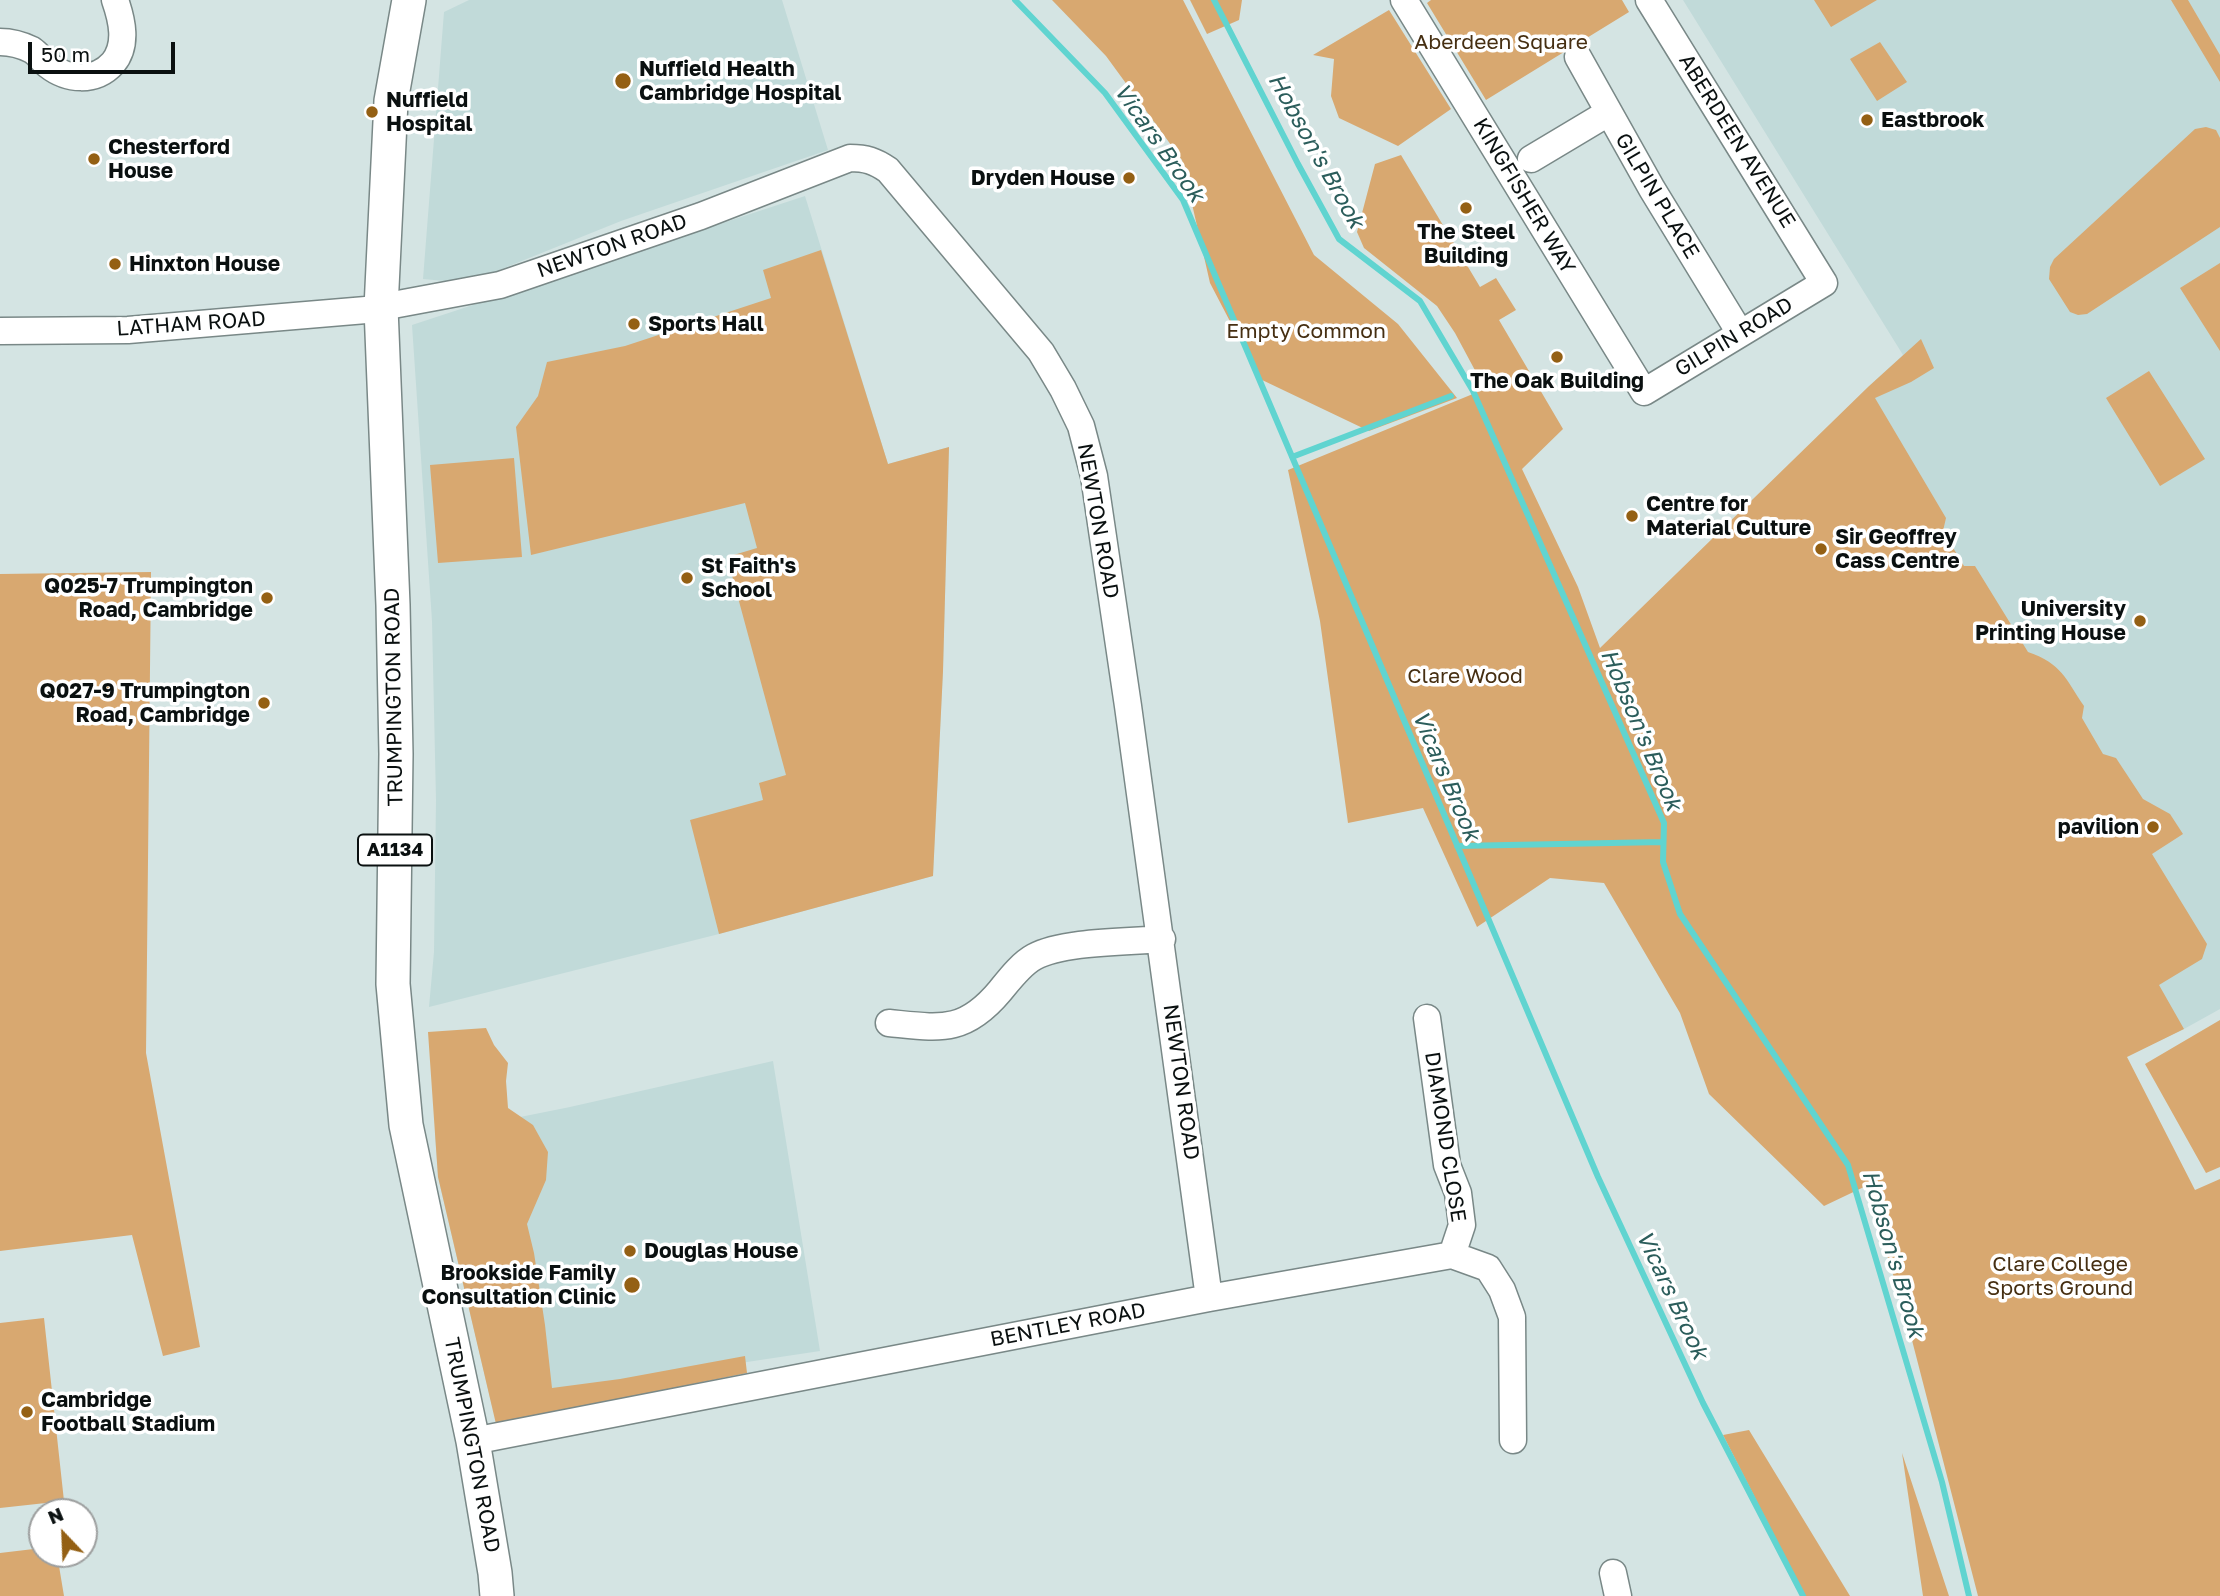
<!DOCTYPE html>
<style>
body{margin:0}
#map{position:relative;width:2220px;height:1596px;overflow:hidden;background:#d4e4e3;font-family:"Golos Text",sans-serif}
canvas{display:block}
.north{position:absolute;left:28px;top:1498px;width:70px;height:70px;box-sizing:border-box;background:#fff;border:2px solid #9d9f9f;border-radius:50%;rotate:337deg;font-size:19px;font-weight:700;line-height:28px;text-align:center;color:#0a1010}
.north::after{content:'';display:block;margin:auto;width:24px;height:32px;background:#946014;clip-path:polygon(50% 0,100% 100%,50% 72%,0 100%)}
.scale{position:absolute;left:28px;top:42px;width:147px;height:32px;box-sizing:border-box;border:4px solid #0a1010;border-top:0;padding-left:9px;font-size:21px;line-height:24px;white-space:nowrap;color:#0a1010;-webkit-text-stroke:5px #fff;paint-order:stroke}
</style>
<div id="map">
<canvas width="2220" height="1596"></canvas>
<div class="north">N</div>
<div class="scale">50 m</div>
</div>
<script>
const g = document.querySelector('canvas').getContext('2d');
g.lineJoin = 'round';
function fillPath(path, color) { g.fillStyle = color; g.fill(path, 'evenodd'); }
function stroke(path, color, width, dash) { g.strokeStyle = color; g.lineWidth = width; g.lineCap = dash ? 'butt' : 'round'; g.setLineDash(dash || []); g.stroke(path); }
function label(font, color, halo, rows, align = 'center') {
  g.font = font + ' "Golos Text",sans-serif'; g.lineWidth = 7; g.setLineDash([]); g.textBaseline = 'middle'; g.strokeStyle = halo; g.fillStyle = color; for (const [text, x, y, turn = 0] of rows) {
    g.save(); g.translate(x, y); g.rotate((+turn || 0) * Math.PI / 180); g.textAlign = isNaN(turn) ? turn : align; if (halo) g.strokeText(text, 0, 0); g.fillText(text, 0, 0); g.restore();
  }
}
fillPath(new Path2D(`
 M469,0h313l46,150 -207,71 -154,62 -44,-4 21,-267z
 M1683,0h537v1009l-36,20 -319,152 3,-794 35,-32z
 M805,196l83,268 61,-17 -6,224 -10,205 -214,58 -290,73 5,-55 2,-152 -4,-179 -20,-296z
 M773,1061l47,290 -252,38 -76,17 -54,-229 -3,-43 135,-27z`), '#c1dad9');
fillPath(new Path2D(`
 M1052,0h131l131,255 84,69 59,74 -88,33 -109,-52 -50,-96 -28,-123 -76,-104z
 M1190,0h52l-3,20 -32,14z
 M1431,0h191l7,12 -143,88 -59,-97z
 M1814,0h63l-46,27z
 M2171,0h17l32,55v27z
 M1389,10l62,99 -53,37 -59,-28 -8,-22 3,-37 -21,-4z
 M1880,42l27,40 -30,19 -27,-42z
 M2206,127l10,3 4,8v89l-133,87 -9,1 -8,-3 -21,-33 1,-12 4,-8 141,-130z
 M1401,155l79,132 16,-9 20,32 -17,10 64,109 -41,40 56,118 22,61 268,-261 53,-48 13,29 -23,14 -36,16 71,120 -3,13 21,35h11l53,86c34,12 37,26 56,54l-2,12 21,36 13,4 27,41 27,15 13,20 -31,20 55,90 -5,15 -43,26 25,44 -57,28 68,133 25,-11v417h-242l-72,-279 -40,-131 -42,20 -115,-112 -29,-81 -76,-130 -54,-5 -73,49 -54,-119 -75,15 -28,-202 -32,-151 197,-81 -30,-56 -18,-27 -73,-58 -7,-16 18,-68z
 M821,250l67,214 61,-17 -6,224 -10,205 -214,58 -29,-114 73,-20 -4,-17 27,-8 -59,-218 30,-9 -12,-45 -214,52 -15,-128 22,-31 9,-34 78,-16 146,-48 -8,-28z
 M2220,263v88l-40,-63z
 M2149,371l56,88 -45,27 -54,-88z
 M514,458l8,99 -84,6 -8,-98z
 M151,572l-5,481 54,294 -37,9 -31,-121 -132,16v-677z
 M2220,1020v147l-14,6 -61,-109z
 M486,1028l8,17 14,18 -2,18 2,27 25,17 15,27 -2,28 -19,44 7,29 11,72 7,63 68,-9 125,-23 2,17 -251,51 -58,-247 -10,-145z
 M44,1318l20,183 -64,7v-185z
 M1749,1430l101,166h-45l-82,-161z
 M1902,1453l47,143h-26z
 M42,1548v6h15l7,42h-64v-43z`), '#d8a870');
stroke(new Path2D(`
 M1015,0l90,93 78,107 415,977 105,226 100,193
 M1214,0l84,164 41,75 81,62 53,90 191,432 -1,39 17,52 168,251 94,317 27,114
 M1292,457l159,-61
 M1457,846l206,-4`), '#60d4d0', 6);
const minor = new Path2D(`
 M1404,0l240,392 180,-109 -175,-283
 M0,42c11,0 22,3 32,8 6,4 11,11 16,15 19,15 47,18 65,-2 15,-18 9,-43 2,-63
 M1578,57l74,132 88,144
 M1531,159l77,-46
 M0,331l128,-1 238,-20 134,-25 201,-69 149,-58c16,0 25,3 38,12l153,182 22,37 18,37 13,50 34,230 81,592
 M1427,1018l20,147 11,28 4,32 -10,30
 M889,1023c51,5 75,11 111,-32 9,-11 21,-27 34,-34 29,-16 94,-15 128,-18
 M473,1441l736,-143 243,-43 36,13 14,22 10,27 1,123
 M1613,1573l5,23`);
const major = new Path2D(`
 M409,0l-18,101 -10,207 12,297 3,149 -3,230 13,141 67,316 22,132 2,23`);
stroke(minor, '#798887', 29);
stroke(major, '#798887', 36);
stroke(minor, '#fff', 26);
stroke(major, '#fff', 33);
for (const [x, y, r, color] of [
 [623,81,9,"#946014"],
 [372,112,7,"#946014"],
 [1867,120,7,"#946014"],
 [94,159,7,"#946014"],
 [1129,178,7,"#946014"],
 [1466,208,7,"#946014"],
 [115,264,7,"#946014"],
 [634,324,7,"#946014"],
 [1557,357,7,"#946014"],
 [1632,516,7,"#946014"],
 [1821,549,7,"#946014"],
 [687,578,7,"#946014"],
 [267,598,7,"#946014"],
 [2140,621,7,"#946014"],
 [264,703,7,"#946014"],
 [2153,827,7,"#946014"],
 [630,1251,7,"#946014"],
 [632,1285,9,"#946014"],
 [27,1412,7,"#946014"]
]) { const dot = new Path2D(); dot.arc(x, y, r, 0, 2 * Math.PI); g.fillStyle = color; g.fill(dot); stroke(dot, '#fff', 2.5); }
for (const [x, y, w] of [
 [395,850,74]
]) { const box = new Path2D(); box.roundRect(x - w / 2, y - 15.5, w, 31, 5); g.fillStyle = '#fff'; g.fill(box); stroke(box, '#0a1010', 2); }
label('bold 19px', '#0a1010', null, [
 ["A1134",395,850]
]);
label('21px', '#462f12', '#fff', [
 ["Aberdeen Square",1501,42],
 ["Empty Common",1306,331],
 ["Clare Wood",1465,676],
 ["Clare College",2060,1264],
 ["Sports Ground",2060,1288]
]);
label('bold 21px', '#0a1010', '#fff', [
 ["Nuffield Health",639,69],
 ["Cambridge Hospital",639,93],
 ["Nuffield",386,100],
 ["Hospital",386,124],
 ["Eastbrook",1881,120],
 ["Chesterford",108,147],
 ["House",108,171],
 ["Dryden House",1115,178,"right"],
 ["The Steel",1466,232,"center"],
 ["Building",1466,256,"center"],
 ["Hinxton House",129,264],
 ["Sports Hall",648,324],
 ["The Oak Building",1557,381,"center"],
 ["Centre for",1646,504],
 ["Material Culture",1646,528],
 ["Sir Geoffrey",1835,537],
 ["Cass Centre",1835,561],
 ["St Faith's",701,566],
 ["School",701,590],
 ["Q025-7 Trumpington",253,586,"right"],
 ["Road, Cambridge",253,610,"right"],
 ["University",2126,609,"right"],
 ["Printing House",2126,633,"right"],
 ["Q027-9 Trumpington",250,691,"right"],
 ["Road, Cambridge",250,715,"right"],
 ["pavilion",2139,827,"right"],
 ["Douglas House",644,1251],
 ["Brookside Family",616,1273,"right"],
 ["Consultation Clinic",616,1297,"right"],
 ["Cambridge",41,1400],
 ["Football Stadium",41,1424]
], 'left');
label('21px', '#0a1010', '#fff', [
 ["ABERDEEN AVENUE",1737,141,58],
 ["KINGFISHER WAY",1524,196,59],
 ["GILPIN PLACE",1657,196,59],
 ["NEWTON ROAD",612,246,-19],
 ["LATHAM ROAD",191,324,-4],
 ["GILPIN ROAD",1734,337,-31],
 ["NEWTON ROAD",1098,521,80],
 ["TRUMPINGTON ROAD",394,697,-91],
 ["NEWTON ROAD",1181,1082,82],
 ["DIAMOND CLOSE",1445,1137,81],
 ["BENTLEY ROAD",1068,1325,-11],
 ["TRUMPINGTON ROAD",472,1445,79]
]);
label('italic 23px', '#2b5d5b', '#fff', [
 ["Vicars Brook",1159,143,55],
 ["Hobson's Brook",1316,151,61],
 ["Hobson's Brook",1641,730,67],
 ["Vicars Brook",1446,776,67],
 ["Hobson's Brook",1893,1254,74],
 ["Vicars Brook",1672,1295,65]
]);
</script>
